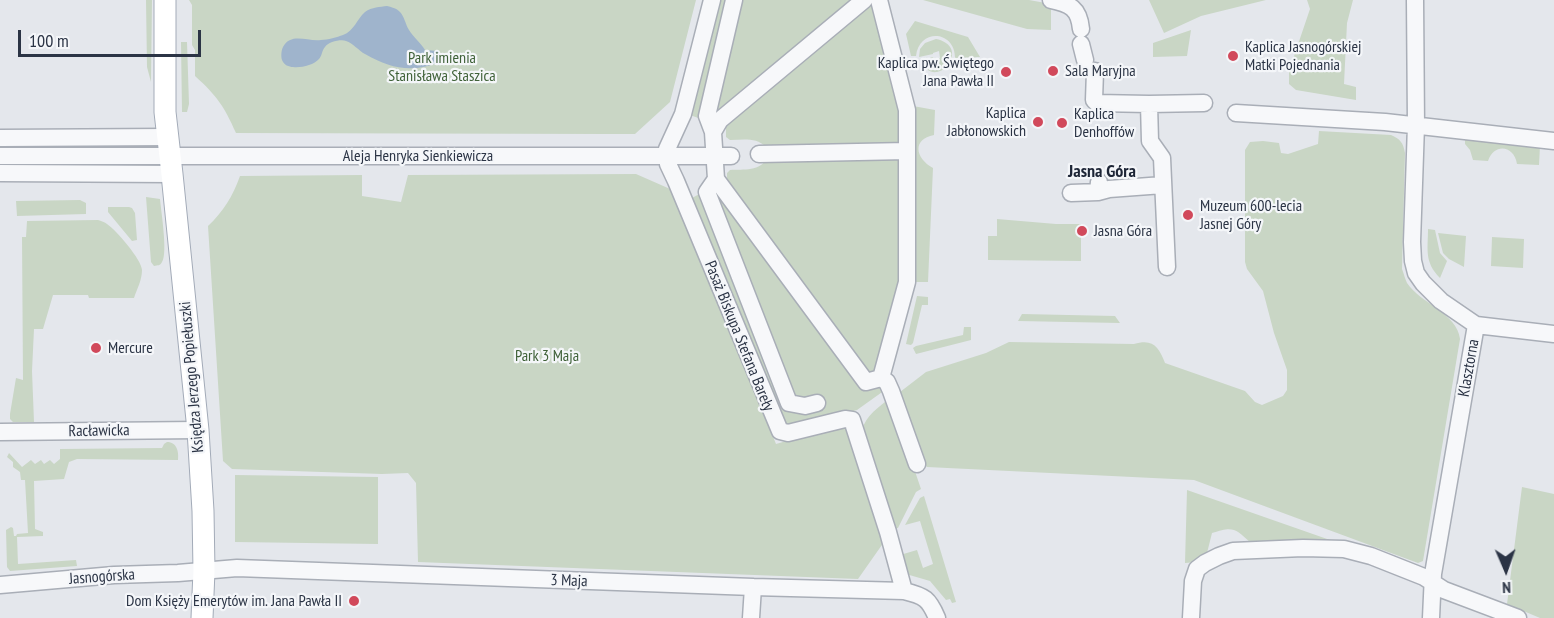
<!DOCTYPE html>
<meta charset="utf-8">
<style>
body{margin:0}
#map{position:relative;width:1554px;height:618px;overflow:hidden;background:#e4e7ec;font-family:"PT Sans Narrow",sans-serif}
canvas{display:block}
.north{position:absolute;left:1476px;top:540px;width:60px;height:60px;-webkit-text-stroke:4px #f4f6f9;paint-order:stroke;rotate:178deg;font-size:16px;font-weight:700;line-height:24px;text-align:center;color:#2b3445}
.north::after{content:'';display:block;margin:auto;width:21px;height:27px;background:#2b3445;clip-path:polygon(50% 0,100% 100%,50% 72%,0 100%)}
.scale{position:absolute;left:18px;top:30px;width:183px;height:27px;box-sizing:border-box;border:3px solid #2b3445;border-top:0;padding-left:8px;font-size:18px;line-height:21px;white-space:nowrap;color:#2b3445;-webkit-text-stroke:4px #f4f6f9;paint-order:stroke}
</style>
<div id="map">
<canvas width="1554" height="618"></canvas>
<div class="north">N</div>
<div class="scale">100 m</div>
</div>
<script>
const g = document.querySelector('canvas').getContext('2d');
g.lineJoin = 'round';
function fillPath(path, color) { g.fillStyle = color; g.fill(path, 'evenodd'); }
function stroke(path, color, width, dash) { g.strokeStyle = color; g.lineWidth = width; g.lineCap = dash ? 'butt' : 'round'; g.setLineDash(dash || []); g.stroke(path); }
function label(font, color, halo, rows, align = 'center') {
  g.font = font + ' "PT Sans Narrow",sans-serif'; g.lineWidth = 4.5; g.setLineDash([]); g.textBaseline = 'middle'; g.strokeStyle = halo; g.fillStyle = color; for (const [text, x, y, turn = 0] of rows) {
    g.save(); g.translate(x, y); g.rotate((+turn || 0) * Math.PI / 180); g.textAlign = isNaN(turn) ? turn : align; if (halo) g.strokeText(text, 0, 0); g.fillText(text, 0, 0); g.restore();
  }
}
fillPath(new Path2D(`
 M146,0h6l-1,82 -4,-15z
 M189,0h507l-26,102 -35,32h-32l-367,-1c-12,-27 -19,-37 -41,-57v-26l-3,-5v-40z
 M716,0h15l-30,119 -11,-4z
 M737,0h116l-141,117z
 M923,0h106l22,4v26l-24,-1z
 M1149,0h117l-65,16 -37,17z
 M1307,0h46l-6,23 -3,61 12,3v13l-60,-10 -7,-6v-13l21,-62z
 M865,2l11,3 24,103 1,39h-135c-10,-10 -23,-7 -36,-7l-4,-3v-15z
 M915,21l53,16 12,20 -25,1c0,-28 -36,-30 -39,-2h-5l-5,-22z
 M1191,30l-4,26 -34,1v-14z
 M936,39c38,8 -1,54 -15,22l12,-4 1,2 6,-1 -1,-7 -6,2v1l-14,3 1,-8 5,-6z
 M181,42h6l2,62 -2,8h-5z
 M913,106l22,4 -1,25c-22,4 -19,23 -1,33l-5,114h-16z
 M1319,131l72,4c9,4 12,7 14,18l-3,116c2,5 3,10 5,14 14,21 50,30 53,56l-37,222 -5,2 -224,-83 -267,-13 -4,-3 -23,-72 26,-20 60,-19 23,-11 125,2c19,-6 25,3 31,19l80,28 10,11 7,3 21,-9 4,-6v-20l-13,-37 -11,-42 -16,-22 -2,-7v-112l5,-8 13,-1 16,2 2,10 7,1 30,-10z
 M1465,138l75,8 -1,19 -22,-1c-3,-19 -23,-21 -29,-3l-15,-1 -3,-10 -5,-6z
 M901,156v127l-23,89 -12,4 -139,-185v-18l3,-3c14,-1 30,2 38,-13z
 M636,174l41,18 99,252 66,-19 8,4 34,113 -26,37 -440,-17 -2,-79 -8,-10 -26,1 -150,-5 -9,-8 -15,-235c15,-14 25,-30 32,-50l122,-1v21l39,6 7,-27z
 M703,192l89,208 -77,-207 6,-1 156,190 8,8 -28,20 -62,18 -11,-2 -92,-228z
 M146,197l14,2c1,12 8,54 2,63 -2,4 -4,3 -8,4l-3,-4z
 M80,200l6,3v11l-69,2 -1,-15z
 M108,207h21l3,1 3,5 2,27 -5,1 -24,-29z
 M997,219l59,5h25v37l-93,-1v-24h9z
 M98,220c3,1 7,2 9,4 9,6 35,36 35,46 0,10 -5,19 -8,28h-45l-1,-3h-35l-10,34h-9l-2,42 2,51h-21l-3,-3v-5l6,-36 7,2 -1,-143h4l1,-16z
 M1428,229l7,1 5,23 7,8 -7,17c-16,-16 -12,-29 -12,-49z
 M1438,233l28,3 -2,31 -15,-8 -6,-6z
 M1492,237l32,2 -1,29 -32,-2z
 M917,296l11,1v8h-6l-9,38 -2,2 -5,-1z
 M1022,314l93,2 5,7 -102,-2z
 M964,327h7v13l-55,14 -3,-6 3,-2 47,-11z
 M890,398l31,91 -5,3 -18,36 -6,1 -30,-99c4,-15 17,-23 28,-32z
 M167,442c10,0 12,10 11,18l-101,-1 -8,3 -5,17 -30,2 1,48 8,3v4l-26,1 1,27 58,-4 1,6 -67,5 -3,-4 -1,-37 5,-3 2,1 1,8h2l1,-2 11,-1 -3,-53h-4l-1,-8 -7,-5v-5l-6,-5 2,-4 13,14 9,-7 4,4 6,-4 3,4 6,-4 4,4 6,-5v-10l102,-1 2,-4z
 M235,475l143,2v67l-143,-2z
 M1522,487l32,7v124h-14l-33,-14z
 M1187,490l143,50 2,4 -81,-1c-16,-15 -18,-17 -39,-10l-5,20 -9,9 -13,1z
 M924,496l32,106 -4,1 -2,-4 -4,1 -16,-19 -24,-7 -6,-19 17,-5 6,18 10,-4 -13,-43 -15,4 15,-27z`), '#c9d6c5');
fillPath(new Path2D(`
 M387,6c18,4 15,11 22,24 4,7 12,13 16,20l13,1 3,5 -1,6c-28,11 -49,7 -75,-8 -6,-3 -12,-11 -19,-13 -5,-2 -18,1 -21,6 -3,3 -3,9 -6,12 -5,6 -18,9 -26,8 -4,0 -9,-2 -11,-7 -1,-3 -1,-9 1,-13 8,-15 25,-5 38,-7 7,0 16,-3 22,-5 11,-4 14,-16 22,-23 7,-5 15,-5 22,-6z`), '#9fb4cc');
stroke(new Path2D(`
 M1085,60v20`), '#bfc3cb', 16, [16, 8]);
const minor = new Path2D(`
 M712,0l-29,114 -16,35 1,15 8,17 104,250 8,2 57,-14 7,1 36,112 16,59
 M734,0l-27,116 6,16 3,47 150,203 15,-4
 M879,0l28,110v172l-26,96 6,4 4,9 26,73
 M1051,0c19,4 28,8 30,29
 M1415,0l1,125 -4,117 1,19 3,12 7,10 18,18 35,24 78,9
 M1081,44l4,16
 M1095,71l-1,29 3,3 52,1 55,-1
 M1149,104l1,37 12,17 5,109
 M1236,113l149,9 169,19
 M713,132l7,-12 144,-120
 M0,138l168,-1
 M759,154l148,-3
 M0,156h731
 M0,173l172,1
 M716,179l-9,13 82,211 16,3 12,-3
 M1098,192l11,-3 54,-4
 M1071,193l27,-1 1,-10
 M0,432l198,-2
 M0,585l114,-10 64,-2 59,-5 516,19 151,4c21,5 25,8 33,27
 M751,618l2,-31
 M1191,618l2,-37 4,-12 8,-6 14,-7 14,-5 70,-3 41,1 27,7 53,21 20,13 74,28
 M1431,618l2,-44 43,-249`);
const major = new Path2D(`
 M165,0v112l7,62 26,256 5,81 1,60 -2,47`);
stroke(minor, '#a9aeb7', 19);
stroke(major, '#a3abb8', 23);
stroke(minor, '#f7f8fa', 16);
stroke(major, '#fff', 21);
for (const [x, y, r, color] of [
 [1233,56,6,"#d1495b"],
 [1053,71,6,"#d1495b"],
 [1006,72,6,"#d1495b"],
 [1038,122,6,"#d1495b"],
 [1062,123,6,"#d1495b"],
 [1188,215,6,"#d1495b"],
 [1082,231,6,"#d1495b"],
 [96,348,6,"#d1495b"],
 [354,601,6,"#d1495b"]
]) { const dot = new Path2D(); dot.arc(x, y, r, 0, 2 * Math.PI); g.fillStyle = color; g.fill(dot); stroke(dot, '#f4f6f9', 2); }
label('16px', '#2b3445', '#f4f6f9', [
 ["Kaplica Jasnogórskiej",1245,47],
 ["Matki Pojednania",1245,65],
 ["Kaplica pw. Świętego",994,63,"right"],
 ["Jana Pawła II",994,81,"right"],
 ["Sala Maryjna",1065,71],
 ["Kaplica",1026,113,"right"],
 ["Jabłonowskich",1026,131,"right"],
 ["Kaplica",1074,114],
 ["Denhoffów",1074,132],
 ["Muzeum 600-lecia",1200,206],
 ["Jasnej Góry",1200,224],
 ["Jasna Góra",1094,231],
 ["Mercure",108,348],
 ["Dom Księży Emerytów im. Jana Pawła II",342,601,"right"]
], 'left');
label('16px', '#3f6138', '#f4f6f9', [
 ["Park imienia",442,58],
 ["Stanisława Staszica",442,76],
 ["Park 3 Maja",547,356]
]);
label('16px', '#2b3445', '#f4f6f9', [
 ["Aleja Henryka Sienkiewicza",418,156],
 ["Pasaż Biskupa Stefana Bareły",739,336,68],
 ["Klasztorna",1469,368,-80],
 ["Księdza Jerzego Popiełuszki",192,377,-95],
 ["Racławicka",99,431,-1],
 ["Jasnogórska",102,577,-4],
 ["3 Maja",569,581,2]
]);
label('bold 18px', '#1d2536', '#f4f6f9', [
 ["Jasna Góra",1102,172]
]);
</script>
